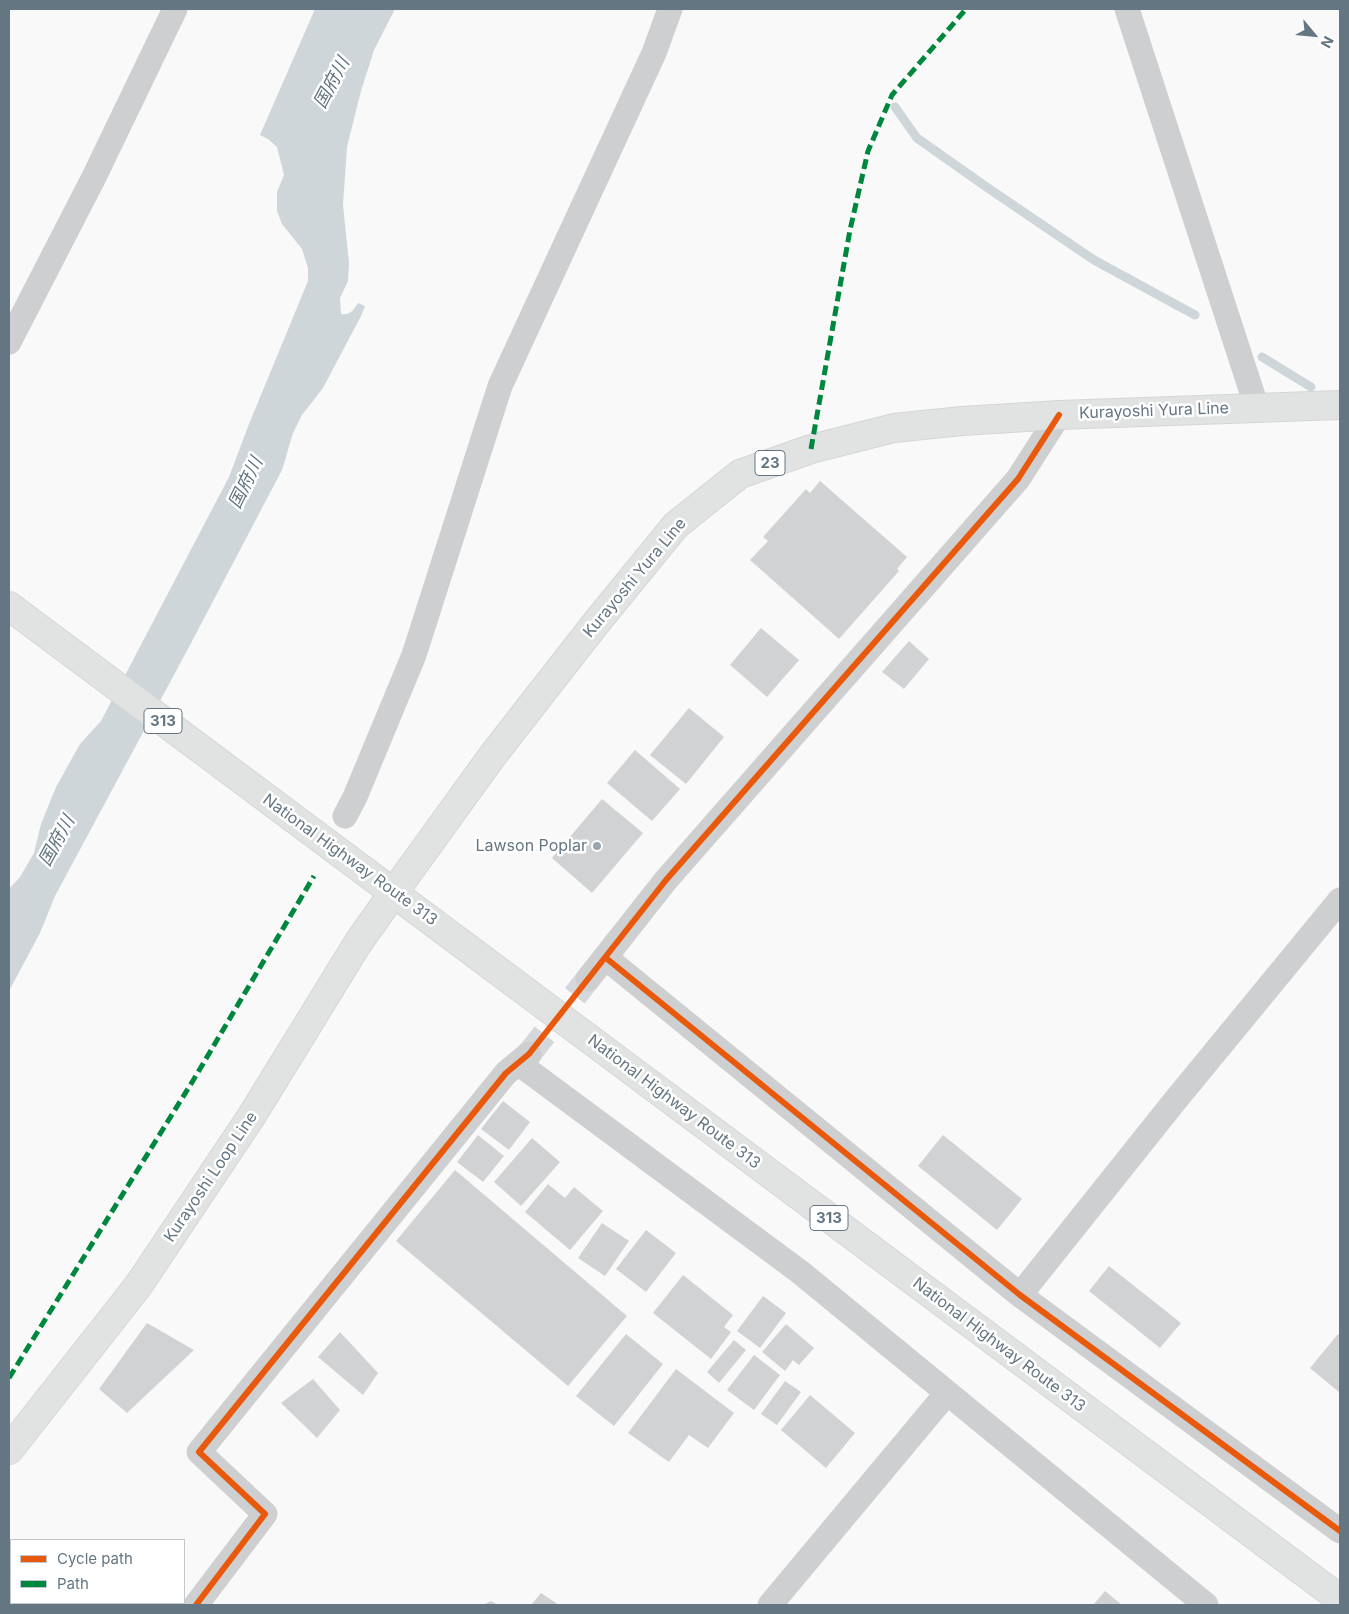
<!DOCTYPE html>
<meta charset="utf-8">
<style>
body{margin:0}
#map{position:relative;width:1349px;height:1614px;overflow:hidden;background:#f9f9f9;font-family:Inter,sans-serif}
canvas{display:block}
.frame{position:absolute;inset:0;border:10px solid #657683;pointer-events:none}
.legend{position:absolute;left:10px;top:1539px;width:175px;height:65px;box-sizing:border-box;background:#fff;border:1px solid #c1c8cd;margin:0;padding:6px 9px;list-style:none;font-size:15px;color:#657683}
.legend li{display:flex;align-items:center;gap:10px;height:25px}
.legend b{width:25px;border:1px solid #c1c8cd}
.north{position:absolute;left:1289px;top:10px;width:50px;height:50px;-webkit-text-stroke:4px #fff;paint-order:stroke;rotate:118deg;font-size:14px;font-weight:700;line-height:20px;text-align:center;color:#657683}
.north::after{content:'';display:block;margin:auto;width:18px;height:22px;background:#657683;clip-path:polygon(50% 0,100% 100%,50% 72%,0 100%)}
</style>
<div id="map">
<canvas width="1349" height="1614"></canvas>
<div class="frame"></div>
<ul class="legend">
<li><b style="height:6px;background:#e8590c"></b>Cycle path</li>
<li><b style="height:6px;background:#00873e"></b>Path</li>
</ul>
<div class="north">N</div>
</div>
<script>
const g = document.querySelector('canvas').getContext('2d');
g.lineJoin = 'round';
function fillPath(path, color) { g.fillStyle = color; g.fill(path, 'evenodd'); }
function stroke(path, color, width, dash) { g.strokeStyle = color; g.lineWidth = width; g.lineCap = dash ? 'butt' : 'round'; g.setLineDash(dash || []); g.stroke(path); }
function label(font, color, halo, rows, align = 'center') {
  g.font = font + ' Inter,"Noto Sans JP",sans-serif'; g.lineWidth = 5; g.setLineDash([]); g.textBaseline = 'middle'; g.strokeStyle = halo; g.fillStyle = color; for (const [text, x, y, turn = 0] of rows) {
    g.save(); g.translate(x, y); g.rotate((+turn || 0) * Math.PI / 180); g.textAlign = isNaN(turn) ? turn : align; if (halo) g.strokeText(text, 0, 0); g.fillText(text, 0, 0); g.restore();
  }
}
fillPath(new Path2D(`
 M315,9h80l-21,41 -13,41 -14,56 -4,58 6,58 -1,18 -8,17 1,16c9,1 12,-3 17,-11l7,3 -4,10 -38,72 -21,27 -9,18 -11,37 -93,177 -134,249 -15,37 -31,58v-102l11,-12 14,-24 7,-29 15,-37 24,-43 21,-23 128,-244 20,-53 59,-143v-13l-6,-19 -20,-25 -5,-13v-19l7,-17 -7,-28 -9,-8 -8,-4z`), '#ced6d9');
stroke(new Path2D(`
 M895,107l22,31 68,48 109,74 101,55
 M1262,357l49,30`), '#ced6d9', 9);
fillPath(new Path2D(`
 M820,481l87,76 -10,12 2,2 -60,68 -89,-79 18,-19 -5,-4 43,-48 4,4z
 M761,628l38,32 -32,37 -37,-32z
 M909,641l20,18 -25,30 -22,-17z
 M689,708l35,29 -38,47 -36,-29z
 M635,750l45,39 -28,32 -45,-38z
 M602,799l41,34 -51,60 -40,-35z
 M503,1101l27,21 -21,28 -28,-21z
 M478,1135l26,21 -21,26 -26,-20z
 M943,1135l79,64 -25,31 -79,-64z
 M532,1138l28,24 -39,44 -27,-24z
 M455,1170l172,146 -59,70 -172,-145z
 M548,1184l17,14 9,-11 29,24 -33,39 -45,-38z
 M602,1223l27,18 -24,35 -27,-18z
 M646,1230l30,23 -30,39 -30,-23z
 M1109,1266l72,57 -21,25 -71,-57z
 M683,1275l50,40 -9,12 7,5 -20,27 -58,-46z
 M763,1296l23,17 -26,35 -23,-17z
 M147,1323l47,27 -67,63 -28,-24z
 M786,1324l28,24 -15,17 -6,-5 -8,11 -23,-19z
 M340,1332l38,41 -15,22 -45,-38z
 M626,1334l37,30 -49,62 -38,-30z
 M1338,1334l2,2v57l-30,-25z
 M734,1340l12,10 -27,33 -12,-11z
 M754,1355l26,20 -26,35 -27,-20z
 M676,1369l58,44 -26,35 -19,-13 -20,27 -41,-29z
 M313,1379l27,31 -23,28 -36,-35z
 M785,1381l16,11 -24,33 -16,-11z
 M810,1395l45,38 -29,35 -45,-38z
 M1105,1591l17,14h-29z
 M541,1593l18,12h-28z
 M491,1601l7,4h-15z
 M35,1603h99l3,2h-101z`), '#d0d2d3');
stroke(new Path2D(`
 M529,1054l59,-75`), '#d4d8dc', 25, [25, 12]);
const secondary = new Path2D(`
 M9,1450l129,-164 113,-169 107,-174 36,-51`);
const primary = new Path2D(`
 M394,892l99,-137 103,-132 80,-98 64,-51 71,-25 83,-21 68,-7 97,-6 281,-10`);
const highway = new Path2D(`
 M9,606l1331,993`);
stroke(secondary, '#d5d6d7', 30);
stroke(primary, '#d5d6d7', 30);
stroke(highway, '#d5d6d6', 30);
stroke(new Path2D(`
 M1127,9l130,399
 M9,342l85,-165 81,-168
 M345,816l10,-19 59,-142 86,-269 154,-333 16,-44
 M606,958l414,337 320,236
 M588,979l78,-99 352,-401 41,-64
 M518,1063l282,209 406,333
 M1020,1295l154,-193 166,-202
 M196,1605l69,-91 -66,-62 307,-379 23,-19
 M770,1605l177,-212`), '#cecfd0', 25);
stroke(secondary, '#e1e2e2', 28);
stroke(primary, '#e1e2e2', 28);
stroke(highway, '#e1e2e2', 28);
stroke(new Path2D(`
 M811,449l39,-219 18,-79 24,-56 74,-86
 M9,1378l185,-299 120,-203`), '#00873e', 5, [10, 5]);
stroke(new Path2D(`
 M606,958l414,337 320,236
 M196,1605l69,-91 -66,-62 307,-379 23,-19 137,-174 352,-401 41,-64`), '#e8590c', 6);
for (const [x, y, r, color] of [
 [597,846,5,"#99a4ac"]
]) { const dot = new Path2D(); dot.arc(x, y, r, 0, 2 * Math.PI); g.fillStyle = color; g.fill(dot); stroke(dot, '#fff', 2); }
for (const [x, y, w] of [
 [770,463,30],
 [163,721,38],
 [829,1218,38]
]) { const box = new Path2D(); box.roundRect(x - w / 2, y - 12.5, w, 25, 4); g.fillStyle = '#fff'; g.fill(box); stroke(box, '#657683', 1); }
label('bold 15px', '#657683', null, [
 ["23",770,463],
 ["313",163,721],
 ["313",829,1218]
]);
label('16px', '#657683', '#fff', [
 ["Kurayoshi Yura Line",1154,411,-2],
 ["Kurayoshi Yura Line",635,578,-50],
 ["National Highway Route 313",350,860,36],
 ["National Highway Route 313",674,1102,37],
 ["Kurayoshi Loop Line",211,1177,-56],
 ["National Highway Route 313",999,1345,37]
]);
label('16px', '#657683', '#fff', [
 ["Lawson Poplar",587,846]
], 'right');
label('italic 18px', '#60757c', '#fff', [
 ["国府川",332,83,-62],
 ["国府川",246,483,-64],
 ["国府川",57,841,-61]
]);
</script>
